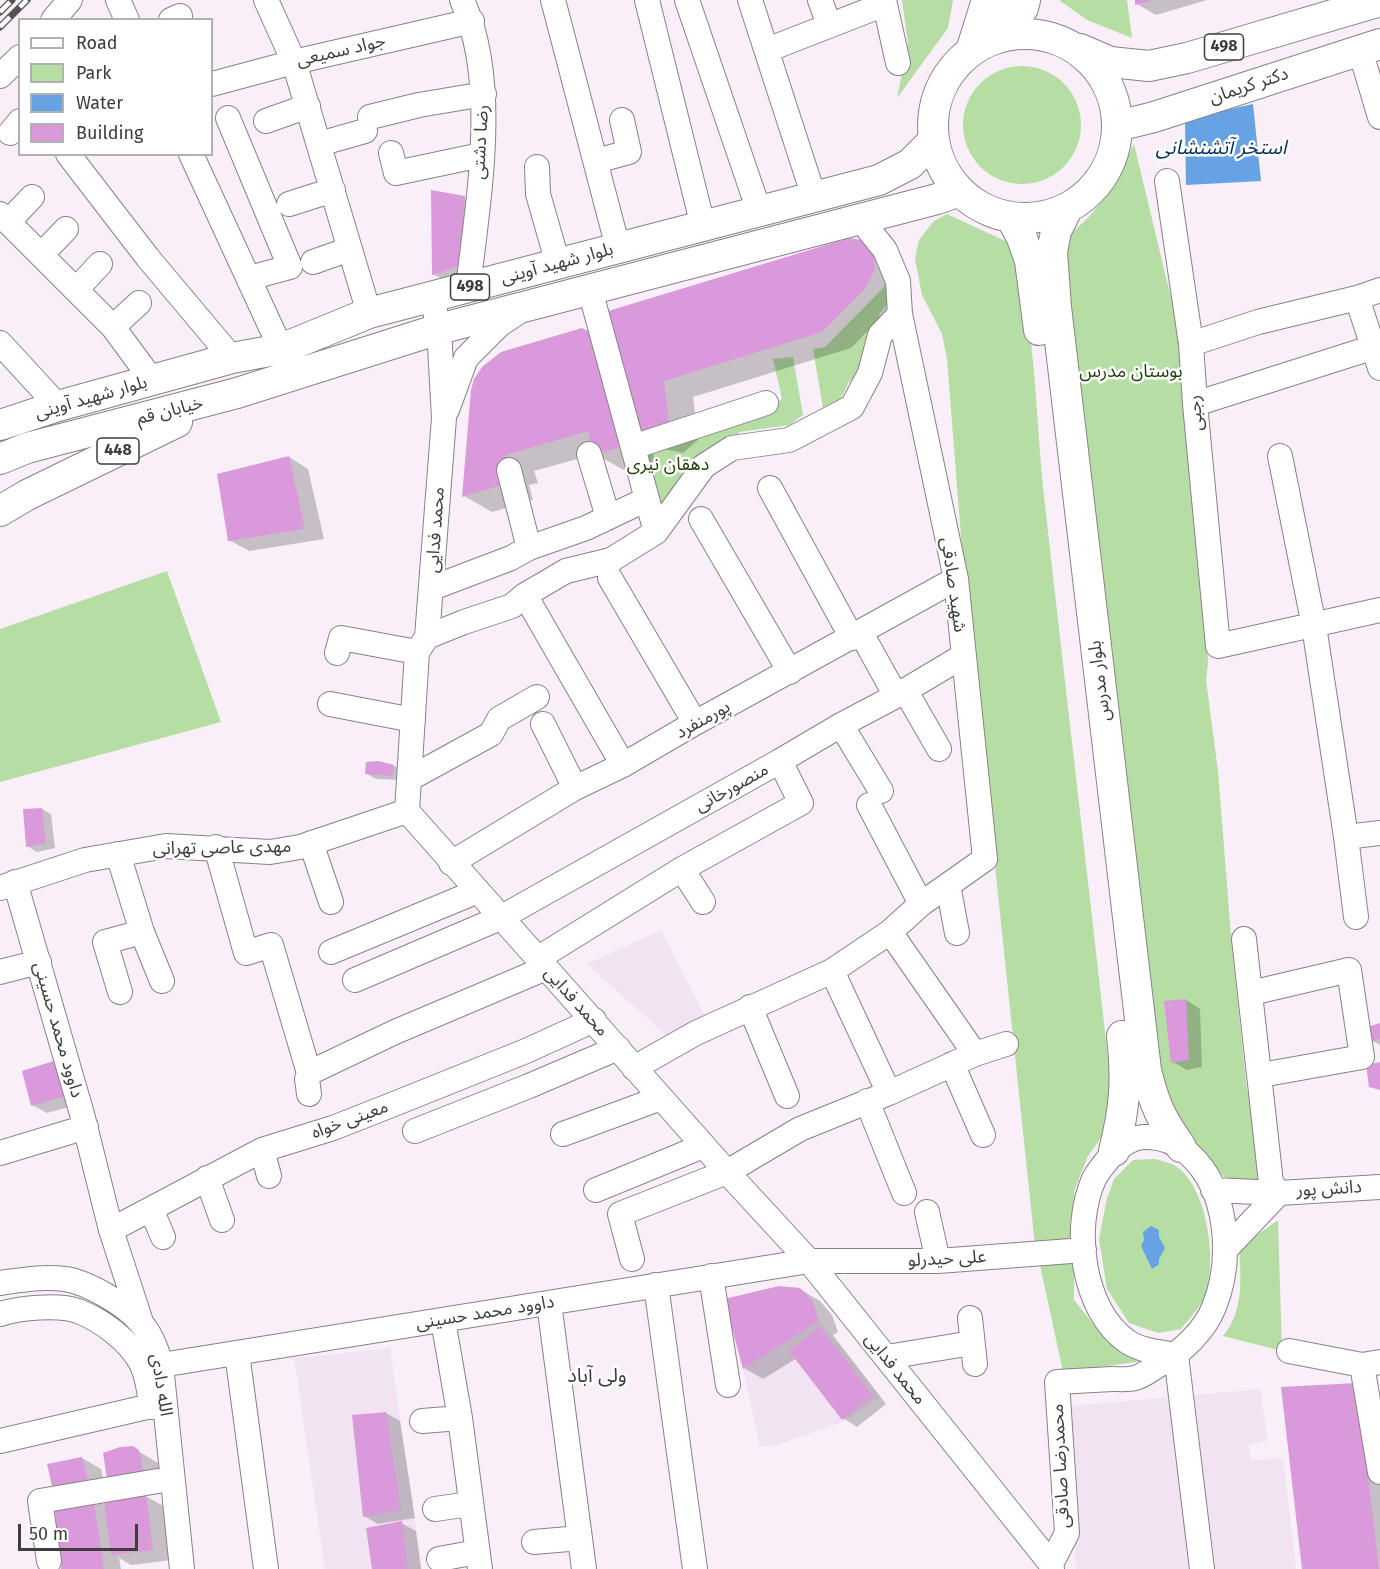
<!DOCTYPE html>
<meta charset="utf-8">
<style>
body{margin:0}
#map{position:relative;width:1380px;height:1569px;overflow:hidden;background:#f8eff8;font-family:"Fira Sans",sans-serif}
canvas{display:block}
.legend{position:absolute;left:18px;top:18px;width:195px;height:138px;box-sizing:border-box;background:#fff;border:2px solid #b2b1b2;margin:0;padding:8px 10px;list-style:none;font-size:18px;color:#3f3b3f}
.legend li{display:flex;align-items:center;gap:12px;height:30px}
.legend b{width:30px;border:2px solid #b2b1b2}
.scale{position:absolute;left:18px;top:1524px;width:120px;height:27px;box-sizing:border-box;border:3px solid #3f3b3f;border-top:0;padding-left:8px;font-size:18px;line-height:21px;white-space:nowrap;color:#3f3b3f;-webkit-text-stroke:4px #fff;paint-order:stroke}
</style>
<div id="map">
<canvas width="1380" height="1569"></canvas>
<ul class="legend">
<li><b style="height:8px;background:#fff"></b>Road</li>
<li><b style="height:16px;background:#b6dea4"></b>Park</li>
<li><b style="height:16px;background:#66a2e4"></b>Water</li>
<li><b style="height:16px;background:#da99da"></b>Building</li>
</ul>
<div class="scale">50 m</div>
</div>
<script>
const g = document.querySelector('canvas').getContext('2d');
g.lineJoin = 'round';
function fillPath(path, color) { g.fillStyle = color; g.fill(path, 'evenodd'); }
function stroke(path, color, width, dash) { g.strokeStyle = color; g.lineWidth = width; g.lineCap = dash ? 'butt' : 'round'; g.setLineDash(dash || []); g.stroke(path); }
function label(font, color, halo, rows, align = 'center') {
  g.font = font + ' "Fira Sans","Noto Sans Arabic",sans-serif'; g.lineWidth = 5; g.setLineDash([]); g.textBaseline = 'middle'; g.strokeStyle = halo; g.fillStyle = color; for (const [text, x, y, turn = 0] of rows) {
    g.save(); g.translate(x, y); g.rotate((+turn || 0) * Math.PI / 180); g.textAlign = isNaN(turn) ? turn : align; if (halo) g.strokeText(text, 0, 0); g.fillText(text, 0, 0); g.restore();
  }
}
fillPath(new Path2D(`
 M661,930l46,90 -41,15 -79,-71z
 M819,1321l62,76 -38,25 -66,23 -17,2 -17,-78z
 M390,1348l32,221h-97l-31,-211z
 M1261,1389l6,52 -18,3 2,17 32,-3 13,111h-220l-7,-163z`), '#f2e3f2');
fillPath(new Path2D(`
 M902,0h51l-5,28 -51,70 11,-55z
 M1059,0h68l5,38 -45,-18z
 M963 125a59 59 0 1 1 118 0a59 59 0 1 1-118 0Z
 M1134,144l51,212 20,211 3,97 -2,16 12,91 14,177 15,143 10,24 10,69 -33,-1 -15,-10 -35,-36 -24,-56 -75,-634 -19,-187 3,-25 19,-17 19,-23z
 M947,214l65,30c25,83 23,175 33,261 21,187 43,375 64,562v33l-5,34 -16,22 -14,35v54l-39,1 -72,-684 -16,-203 -5,-25 -20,-39 -7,-36 4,-19 15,-19z
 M888,271l5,27 -13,15 -4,21 -11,36 -16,12 -8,16 -18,10 -10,-59 12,-2 59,-60z
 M793,357l10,58 -14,10 -49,7 -11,11 -22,6 -4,10 -47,49 -16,-56 131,-46 11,-7 -9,-40z
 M167,571l54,151 -221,60v-153z
 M1155,1159c7,2 16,4 22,8 31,21 42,101 26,133 -5,10 -15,20 -22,29l-23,4 -29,-10 -22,-34 -8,-50 8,-41 7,-19 19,-19z
 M1278,1220l4,131 -59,-15c21,-25 18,-57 16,-88z
 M1074,1258v42l33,41 19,10 25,9 -88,12 -23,-107z`), '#b6dea4');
fillPath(new Path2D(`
 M1253,104l8,77 -75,4 -1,-66z
 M1151,1226l8,4v7l6,11 -6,11v5l-7,5 -11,-23 3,-6 -1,-8z`), '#66a2e4');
fillPath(new Path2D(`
 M1136,0h71l-51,15 -19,-11z
 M465,198l14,8 -5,68 -27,8 -14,-8z
 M849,240l41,19 2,47 -41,42 -158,49 5,43 -15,13 -19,-4 -15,-9 6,21 -31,9 -29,-16 -61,17 4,12 -9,2 4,15 -41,12 -28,-16 130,-160z
 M289,457l19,12 16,70 -75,12 -20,-11z
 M394,766l9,5 -2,9 -25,-1 -9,-5z
 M42,809l9,5 4,34 -18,4 -10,-6z
 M1186,1000l14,9 2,58 -15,3 -14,-8 -8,-60z
 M1380,1025v20l-9,-5z
 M23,1072l64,30 -40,11 -15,-8z
 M800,1289l20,12 12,14 6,17 -5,3 53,69 -29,23 -14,-9 -46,-60 -34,21 -19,-11z
 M386,1413l14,8 15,97 -37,6 -14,-8z
 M1380,1428v141h-76z
 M133,1448l25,15 4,22 -20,9 23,13 6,53 -40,5 -12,-7 2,11h-58l19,-111 19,11 6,26 -12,4 11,6z
 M401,1523l15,8 5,38h-48z`), '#0003');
fillPath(new Path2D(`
 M1135,0h16v1l-16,4z
 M431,190l34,6 -5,70 -28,9z
 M849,238l12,2 13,14 1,16 -11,20 -42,42 -158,49 5,42 -15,14 -20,-4 -29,-121z
 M582,328l12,6 33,111 -33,10 -6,-24 -82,24 4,11 -5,18 -43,13 9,-107 3,-11 8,-12 19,-15z
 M289,456l16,73 -77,12 -11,-67z
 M378,761l16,4 -2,11 -27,-2 1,-12z
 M42,808l4,35 -20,4 -3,-38z
 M1186,999l3,61 -18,3 -7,-62z
 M1380,1023v16l-10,2 -3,-14z
 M63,1058l10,36 -42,12 -9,-35z
 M1380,1062v28l-11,-3 -3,-22z
 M779,1286l21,2 13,14 6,19 -76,48 -19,-70z
 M820,1327l53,69 -31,24 -53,-69z
 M1357,1383l22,186h-77l-21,-182z
 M386,1412l15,98 -38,7 -11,-102z
 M133,1446l6,4 5,24 -36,11 -5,-32 17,-6z
 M82,1457l7,28 -35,10 -7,-31z
 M146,1494l7,56 -42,5 -7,-55z
 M93,1496l11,73h-43l-7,-66z
 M402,1521l6,48h-36l-6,-41z`), '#da99da');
const minor = new Path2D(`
 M118,0l9,20
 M266,0l28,62 75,251
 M462,0c38,83 16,199 6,288
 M553,0l65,248
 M647,0l56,226
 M687,0l72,211
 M750,0l64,197
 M820,0l9,25
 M884,0l14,63
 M53,20l17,-20
 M171,20l9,-4
 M767,50l118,-46
 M1360,50l20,67
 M0,76l20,-19
 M212,84l82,-22 178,-41
 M370,117l49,-12 65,-11
 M228,118l62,149 -41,11
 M266,121l42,-15
 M10,133l10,-12
 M319,144l46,-13
 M391,153l5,20 85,-18
 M68,154l80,104 84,100
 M191,154l90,195
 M596,161l33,-9 -7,-32
 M537,167l1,27 20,70
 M1167,181l24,163 4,60 23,242 162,-36
 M289,204l44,-14
 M0,214l113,113 39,53
 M8,222l24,-25
 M41,255l25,-26
 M313,262l37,-13
 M76,290l24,-26
 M590,290l66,242
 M432,297l7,32 5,89 -17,219 -10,15 -10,159 320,361 82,89 242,303 1,5
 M1357,298l23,70
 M113,327l26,-24
 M0,343l58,63
 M1191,344l67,-22 99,-24 23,-8
 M1195,404l179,-57
 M447,410l19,-52 33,-33 21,-14
 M633,447l133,-44
 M589,454l19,63
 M1280,456l34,170 32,211 10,80
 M509,470l20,78
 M770,488l82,150
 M701,519l89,153
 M610,578l85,145
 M432,588l79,-30 18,-10 57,-20 61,-29
 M525,595l98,170
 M861,633l35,63
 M427,637l37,-15 48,-16 13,-11 41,-24 45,-11 45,-28 48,-66 28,-18 57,-8 63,-33 18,-34 10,-38 20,-21 -2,-33 -13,-31 -25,-31
 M337,653l4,-15 76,14
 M905,690l34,59
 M330,704l83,16
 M543,724l32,64
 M841,725l40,66
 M409,779l82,-45 8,-15 38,-22
 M869,805l52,99
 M1346,837l34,-4
 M311,843l20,59
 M216,847l30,106 25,-8 38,128 -2,6 2,15
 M118,854l24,78 -37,10 15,50
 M451,863l124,-75 48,-23 72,-42 261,-144
 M682,869l21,33
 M15,882l67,232 29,116 30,92
 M948,885l9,48
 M0,888l85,-28 81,-14 104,6 30,-5 107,-36
 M142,932l20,49
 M890,932l85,122
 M1244,939l27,244 8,10
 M331,952l147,-61
 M537,959l145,-90 119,-66 -21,-42
 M832,971l57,122
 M0,972l39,-10
 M355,980l145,-62 280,-157 61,-36 55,-29 67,-40
 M1251,993l98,-23 13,87 -101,18
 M750,1007l37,89
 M952,1064l31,71
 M634,1068l62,-35 136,-62 58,-39 31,-28 64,-45 -29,-280 -56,-265
 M309,1073l86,-41 151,-64
 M867,1101l37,92
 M415,1131l114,-45 89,-38
 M563,1134l98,-36
 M262,1150l7,26
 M0,1153l86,-26
 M207,1178l15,42
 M596,1190l107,-44
 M1213,1190l66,3 101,-6
 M151,1209l12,28
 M927,1212l11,49
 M111,1230l151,-80 71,-22 61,-24 132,-53 68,-31
 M1225,1250l54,-57
 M632,1259l-12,-45 107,-42 73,-43 89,-36 86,-39 31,-10
 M711,1276l17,109
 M0,1283c22,-3 43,-7 65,-4 22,3 62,26 76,44 10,11 16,27 20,42l21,204
 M656,1285l39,284
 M549,1303l35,266
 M0,1314c20,-6 58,-10 78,-3 23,9 51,29 63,52 7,13 8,30 11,44
 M970,1318l5,46
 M443,1320l17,98 20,151
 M1289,1351l73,14 18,-3
 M237,1353l29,216
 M1176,1355l26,214
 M887,1357l85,-14
 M161,1365l648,-104h129l146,-11
 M1362,1365l18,107
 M422,1421l38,-3
 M0,1441l151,-35
 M435,1509l35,-5
 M534,1542l46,-4
 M439,1559l38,-7
 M49,1561l-9,-60 118,-20
 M1051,1564l16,-31 -10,-151c19,-1 37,-2 55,-3 7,0 16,1 23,-1 9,-2 19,-11 27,-15 21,-12 43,-33 52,-56 19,-47 15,-117 -25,-153 -13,-12 -27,-18 -45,-17 -14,1 -26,10 -34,20 -6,7 -12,14 -16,22 -22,48 -12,132 34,163 14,9 31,10 48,13`);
const major = new Path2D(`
 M996,0l6,12 11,3 10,-7 2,-8
 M933 126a92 92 0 1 1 184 0a92 92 0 1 1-184 0Z
 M1080,49l30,13 39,4 38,-8 193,-57
 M971,51l16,-51
 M1118,126l36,-9 226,-73
 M1067,209l-11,22 -4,21 4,55 90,763c8,34 15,49 35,77
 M1011,217l11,21 8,23 9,69
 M0,425l58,-19 174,-48 49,-9 88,-36 510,-133 31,-16 24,-24
 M0,459l27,-11 210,-55 202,-64 498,-130 23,-8
 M0,511l27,-16 150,-73
 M1114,1151c11,-44 13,-70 8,-115`);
stroke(minor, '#898189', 26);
stroke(major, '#898189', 32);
stroke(minor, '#fff', 24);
stroke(major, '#fff', 30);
const rail = new Path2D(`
 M0,12l12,-12
 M0,27l27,-27`);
stroke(rail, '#555155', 7);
stroke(rail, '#fff', 4.5, [14]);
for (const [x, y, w] of [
 [1224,47,39],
 [470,287,39],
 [118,451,42]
]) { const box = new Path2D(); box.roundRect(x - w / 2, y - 13, w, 26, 4.5); g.fillStyle = '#fff'; g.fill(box); stroke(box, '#3f3b3f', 1.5); }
label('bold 16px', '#3f3b3f', null, [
 ["498",1224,47],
 ["498",470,287],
 ["448",118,451]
]);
label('18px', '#3f3b3f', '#fff', [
 ["جواد سمیعی",341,51,-13],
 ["دکتر کریمان",1249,86,-18],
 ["رضا دشتی",481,142,-87],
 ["بلوار شهید آوینی",557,264,-15],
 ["بلوار شهید آوینی",91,398,-16],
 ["خیابان قم",170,411,-14],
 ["رجبی",1196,413,-95],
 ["محمد فدایی",436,530,-86],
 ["شهید صادقی",953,585,82],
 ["بلوار مدرس",1100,681,-97],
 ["پورمنفرد",703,720,-29],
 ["منصورخانی",732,788,-29],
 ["مهدی عاصی تهرانی",222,848,-1],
 ["محمد فدایی",576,1002,48],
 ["داوود محمد حسینی",58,1030,74],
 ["معینی خواه",350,1120,-20],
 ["دانش پور",1329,1189,-3],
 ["علی حیدرلو",947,1259,-3],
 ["داوود محمد حسینی",485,1313,-9],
 ["محمد فدایی",895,1369,51],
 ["الله دادی",161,1385,81],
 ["محمدرضا صادقی",1061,1466,-93]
]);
label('18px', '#1e3e0a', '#fff', [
 ["بوستان مدرس",1131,372],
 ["دهقان نیری",668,465]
]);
label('italic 20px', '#06335d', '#fff', [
 ["استخر آتشنشانی",1221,148]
]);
label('20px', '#3f3b3f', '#fff', [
 ["ولی آباد",597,1376]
]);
</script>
